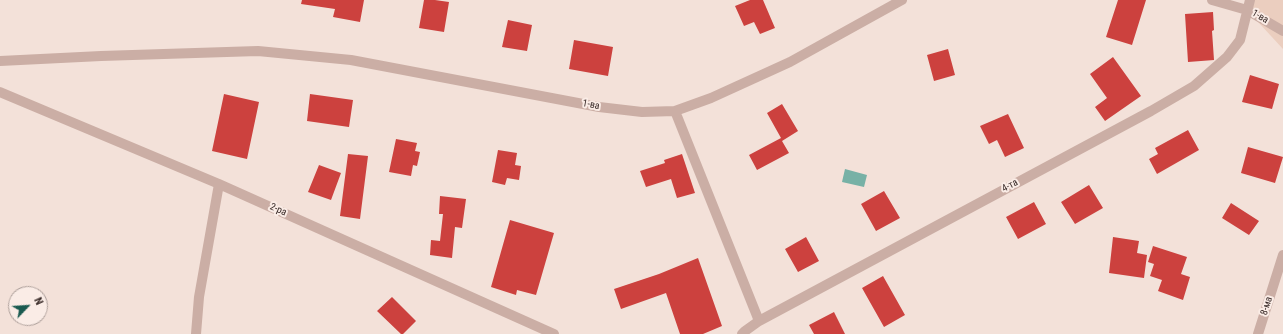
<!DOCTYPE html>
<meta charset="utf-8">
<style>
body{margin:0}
#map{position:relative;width:1283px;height:334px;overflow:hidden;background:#f3e1d9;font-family:"Roboto Condensed",sans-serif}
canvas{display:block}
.north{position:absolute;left:8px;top:286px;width:40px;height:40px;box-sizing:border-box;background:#faece6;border:1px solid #ac9e99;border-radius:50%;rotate:65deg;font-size:11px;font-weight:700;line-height:16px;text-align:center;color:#362826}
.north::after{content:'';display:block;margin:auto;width:14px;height:18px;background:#1a5a50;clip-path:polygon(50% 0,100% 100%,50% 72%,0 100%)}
</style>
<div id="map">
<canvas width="1283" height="334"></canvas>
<div class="north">N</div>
</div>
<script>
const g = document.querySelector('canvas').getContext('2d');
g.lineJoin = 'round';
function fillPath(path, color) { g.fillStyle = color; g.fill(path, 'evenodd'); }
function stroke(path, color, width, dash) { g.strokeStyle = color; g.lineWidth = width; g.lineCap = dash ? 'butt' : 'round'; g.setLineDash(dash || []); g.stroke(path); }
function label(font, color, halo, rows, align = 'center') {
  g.font = font + ' "Roboto Condensed",sans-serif'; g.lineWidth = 4; g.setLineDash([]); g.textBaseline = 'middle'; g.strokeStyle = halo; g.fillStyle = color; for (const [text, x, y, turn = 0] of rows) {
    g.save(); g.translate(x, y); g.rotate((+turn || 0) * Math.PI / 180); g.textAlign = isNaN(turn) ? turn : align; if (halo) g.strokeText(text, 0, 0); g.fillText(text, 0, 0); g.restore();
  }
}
fillPath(new Path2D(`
 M1250,0h33v49l-36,-39z`), '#ebcebf');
fillPath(new Path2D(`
 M845,169l22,6 -3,12 -22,-5z`), '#77b1a6');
fillPath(new Path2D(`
 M302,0h62l-4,22 -27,-5 2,-8 -34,-5z
 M424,0h11l14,2 -5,30 -25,-4z
 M750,0h13l12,28 -15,6 -6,-12 -10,4 -9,-20z
 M1118,0h28l-14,45 -26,-8z
 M1213,12l1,18 -2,1 2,29 -26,2 -3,-48z
 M508,20l24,5 -5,26 -25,-4z
 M574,40l39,7 -5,29 -39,-7z
 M948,49l7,26 -21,6 -7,-26z
 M1113,57l28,39 -36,25 -10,-14 12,-9 -17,-24z
 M1250,75l29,9 -7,25 -30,-7z
 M224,94l35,8 -12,57 -35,-8z
 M310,94l43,6 -4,27 -42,-6z
 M782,104l16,27 -16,10 7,12 -32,17 -8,-15 32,-17 -14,-25z
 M1008,114l16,34 -19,9 -8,-17 -8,4 -9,-18z
 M1188,130l11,20 -42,24 -8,-15 9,-5 -3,-6z
 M396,139l21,4 -2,8 5,1 -3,14 -4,-1 -2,11 -22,-4z
 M1248,147l35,10 -8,26 -34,-10z
 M498,150l19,3 -2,12 6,1 -2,14 -12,-2 -2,7 -13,-3z
 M348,154l20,2 -8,63 -20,-3z
 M682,154l13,39 -18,5 -6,-19 -25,8 -6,-16 25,-8 -1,-3z
 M319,165l22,8 -10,27 -23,-8z
 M1089,185l14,23 -28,16 -14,-22z
 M884,191l16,27 -24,13 -15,-27z
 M440,196l26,3 -4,29 -7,-1 -3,31 -22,-3 1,-15 9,1 3,-27h-4z
 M1034,202l12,22 -28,15 -12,-22z
 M1231,203l28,18 -10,14 -27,-17z
 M510,220l44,13 -18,62 -19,-5 -1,5 -25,-8z
 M806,237l13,24 -21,11 -13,-23z
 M1113,237l26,4 -2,12 10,2 -3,23 -35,-5z
 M1153,246l34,11 -6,17 9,3 -7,23 -25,-9 4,-11 -12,-4 4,-12 -6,-2z
 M698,258l24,68 -19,8h-23l-14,-41 -45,16 -7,-20 45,-15z
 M883,276l22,39 -21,12 -22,-39z
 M392,297l24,24 -13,13h-2l-24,-23z
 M834,312l11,22h-31l-5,-9z`), '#cc413e');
stroke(new Path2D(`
 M1212,0l35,10 36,21
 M0,61l101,-5 157,-5 93,9 248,47 43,5 33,-1 36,-13 79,-36 112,-62
 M0,92l219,92 335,150
 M675,111l84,210
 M196,334l3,-37 20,-113
 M742,334l3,-3 14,-10 392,-210 43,-25 33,-29 13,-17 10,-40
 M1258,334l25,-79`), '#cbaea5', 10);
label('10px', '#362826', '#faece6', [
 ["1-ва",1260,17,30],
 ["1-ва",591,105,10],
 ["4-та",1010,186,-28],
 ["2-ра",278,210,24],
 ["8-ма",1267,306,-72]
]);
</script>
